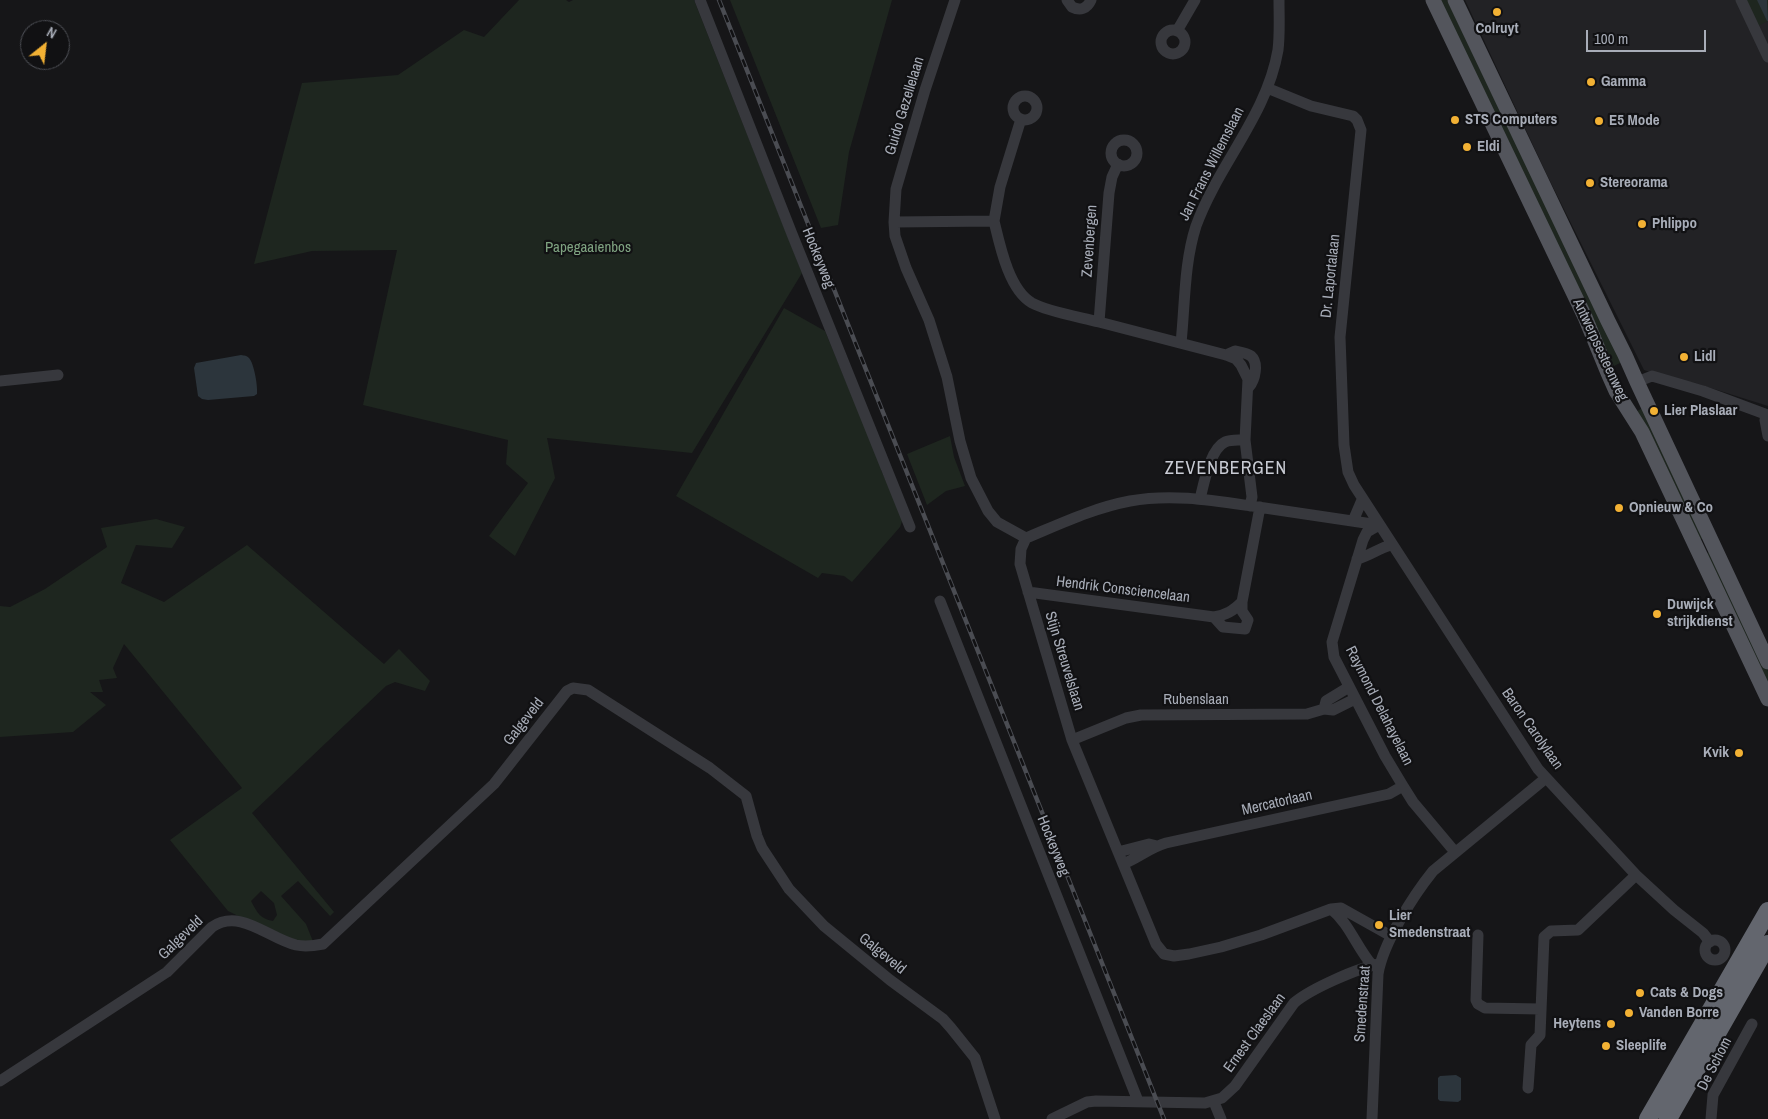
<!DOCTYPE html>
<style>
body{margin:0}
#map{position:relative;width:1768px;height:1119px;overflow:hidden;background:#161618;font-family:"Archivo Narrow",sans-serif}
canvas{display:block}
.north{position:absolute;left:20px;top:20px;width:50px;height:50px;box-sizing:border-box;background:#111113;border:1px solid #4d4f55;border-radius:50%;rotate:29deg;font-size:14px;font-weight:700;line-height:20px;text-align:center;color:#a8adb8}
.north::after{content:'';display:block;margin:auto;width:18px;height:22px;background:#f2b134;clip-path:polygon(50% 0,100% 100%,50% 72%,0 100%)}
.scale{position:absolute;left:1586px;top:30px;width:120px;height:22px;box-sizing:border-box;border:2px solid #a8adb8;border-top:0;padding-left:6px;font-size:15px;line-height:18px;white-space:nowrap;color:#a8adb8;-webkit-text-stroke:4px #111113;paint-order:stroke}
</style>
<div id="map">
<canvas width="1768" height="1119"></canvas>
<div class="north">N</div>
<div class="scale">100 m</div>
</div>
<script>
const g = document.querySelector('canvas').getContext('2d');
g.lineJoin = 'round';
function fillPath(path, color) { g.fillStyle = color; g.fill(path, 'evenodd'); }
function stroke(path, color, width, dash) { g.strokeStyle = color; g.lineWidth = width; g.lineCap = dash ? 'butt' : 'round'; g.setLineDash(dash || []); g.stroke(path); }
function label(font, color, halo, rows, align = 'center') {
  g.font = font + ' "Archivo Narrow",sans-serif'; g.lineWidth = 4.5; g.setLineDash([]); g.textBaseline = 'middle'; g.strokeStyle = halo; g.fillStyle = color; for (const [text, x, y, turn = 0] of rows) {
    g.save(); g.translate(x, y); g.rotate((+turn || 0) * Math.PI / 180); g.textAlign = isNaN(turn) ? turn : align; if (halo) g.strokeText(text, 0, 0); g.fillText(text, 0, 0); g.restore();
  }
}
fillPath(new Path2D(`
 M1465,0h303v406l-73,-23 -27,-5 -24,-8 -97,-195z`), '#222225');
fillPath(new Path2D(`
 M519,0h47l3,2 4,-2h121l108,273 -110,180 -145,-15 8,40 -40,78 -26,-20 39,-53 -22,-19 2,-24 -145,-35 34,-155 -85,1 -58,13 48,-181 96,-8 66,-45 20,7z
 M730,0h162l-43,152 -11,73 -17,3z
 M1439,0h8l168,350 7,12 -8,4z
 M1746,0h22v21l-10,5z
 M784,308l41,23 57,137 -1,2 22,48 -3,9 -48,55 -8,-6 -22,-3 -4,5 -142,-82z
 M1643,408l61,130 -6,2 -63,-128z
 M950,436l4,21 11,29 -19,5 -19,14 -20,-51z
 M156,519l29,8 -13,21 -36,-3 -15,38 43,19 83,-57 137,119 15,-15 31,32 -5,10 -30,-9 -9,4 -134,127 82,99 -4,4 -32,-35 -17,15 25,28 8,20 -26,-4 -60,-29 -58,-71 72,-52 -118,-144 -11,24 4,10 -18,2 4,12h-13l16,13 -33,27 -73,5v-131l10,1 35,-18 62,-42 -6,-19zM261,891l13,12 3,12 -4,6c-13,-2 -16,-9 -22,-20z
 M1711,551l57,120v18l-63,-135z`), '#1e261f');
fillPath(new Path2D(`
 M1757,0h10l1,21h-1z
 M241,355c4,1 5,0 8,3 5,5 9,29 8,36l-3,2 -46,4 -6,-1 -4,-3 -4,-28 2,-5z
 M1456,1075l5,3v22l-3,2 -18,-1 -2,-2v-21l2,-2z`), '#2c353c');
stroke(new Path2D(`
 M700,0l92,234 118,293
 M955,0l-30,90 -29,99 -2,33 1,14 11,32 23,52 18,57 13,64 11,37 17,33 9,11 29,16
 M1067,0l5,7c8,4 15,2 19,-7
 M1741,0l27,57
 M1161 42a12 12 0 1 1 24 0a12 12 0 1 1-24 0Z
 M1177,31l18,-31
 M1267,88l44,18 42,10 4,4 4,10 -21,207 4,108 4,27 6,13 184,284 98,106 38,35 29,23 7,9
 M1013 108a12 12 0 1 1 24 0a12 12 0 1 1-24 0Z
 M1111 153a13 13 0 1 1 26 0a13 13 0 1 1-26 0Z
 M994,221c6,25 15,69 38,82 17,9 48,14 67,19l10,-129 3,-16 6,-13
 M894,222l100,-1 6,-34 21,-68
 M1099,322l127,33 10,4 5,6 7,14 -3,61 7,57 -2,9
 M1181,343c4,-38 3,-80 15,-117 22,-61 71,-111 82,-176 2,-16 1,-34 1,-50
 M1226,355l9,-4c5,1 12,2 16,5 8,7 4,24 -2,31
 M0,381l58,-6
 M1637,382l15,-6 51,15 65,24
 M1768,416l-3,4 3,16
 M1200,499c4,-16 10,-50 25,-57 6,-3 13,-2 20,-2
 M1353,521l9,-21
 M1379,525l-12,7 -4,8 -31,102 2,15 51,99 18,30 10,16 42,50
 M1026,538l-5,11 -1,15 52,176 84,204 8,10 10,2 15,-2 32,-7 40,-12 70,-26 10,-1 50,28
 M1026,538c34,-14 67,-30 104,-37 43,-8 86,0 128,6 40,6 81,12 121,18
 M1357,559c13,-3 22,-11 34,-14
 M1028,592l186,25c12,-2 19,-6 28,-15l18,-95
 M940,601l198,500
 M1214,617l9,10 22,2 3,-9 -6,-9v-9
 M1324,709l2,-8 23,-14
 M1072,740l54,-22 15,-3 166,-1 17,-5 9,1 22,-11
 M1118,852l31,-8 8,2
 M1123,864c15,-6 28,-17 43,-21l223,-49 14,-8
 M1331,909c18,14 26,39 41,56
 M1478,935l-2,65 2,4 7,4 55,1
 M1705 950a10 10 0 1 1 20 0a10 10 0 1 1-20 0Z
 M0,1081l167,-109 45,-45c28,-19 56,11 84,18 9,2 17,1 27,-1l171,-160 73,-93 6,-3 15,2 122,78 36,28 11,40 5,12 27,41 35,37 66,54 53,39 8,9 24,30 20,61
 M1528,1088l3,-43 9,-10 4,-98 7,-6 27,-1 58,-55
 M1214,1102l7,17
 M1052,1119l35,-17 9,-1 109,2 17,-5 13,-12 59,-83c16,-14 64,-35 85,-39
 M1372,1119l6,-145c5,-31 35,-78 55,-103l113,-93
 M1711,1119l2,-24 39,-71`), '#37383d', 11);
stroke(new Path2D(`
 M1433,0l152,317 23,56 8,18 26,41 126,267
 M1455,0l153,321 17,34 12,27 131,280`), '#53555c', 15);
stroke(new Path2D(`
 M1648,1119l120,-208
 M1668,1119l100,-175`), '#63666e', 18);
const rail = new Path2D(`
 M719,0l445,1119`);
stroke(rail, '#4a4c52', 4.5);
stroke(rail, '#111113', 2.5, [8]);
for (const [x, y, r, color] of [
 [1497,12,5,"#f2b134"],
 [1591,82,5,"#f2b134"],
 [1455,120,5,"#f2b134"],
 [1599,121,5,"#f2b134"],
 [1467,147,5,"#f2b134"],
 [1590,183,5,"#f2b134"],
 [1642,224,5,"#f2b134"],
 [1684,357,5,"#f2b134"],
 [1654,411,5,"#f2b134"],
 [1619,508,5,"#f2b134"],
 [1657,614,5,"#f2b134"],
 [1739,753,5,"#f2b134"],
 [1379,925,5,"#f2b134"],
 [1640,993,5,"#f2b134"],
 [1629,1013,5,"#f2b134"],
 [1611,1024,5,"#f2b134"],
 [1606,1046,5,"#f2b134"]
]) { const dot = new Path2D(); dot.arc(x, y, r, 0, 2 * Math.PI); g.fillStyle = color; g.fill(dot); stroke(dot, '#111113', 2); }
label('bold 15px', '#a8adb8', '#111113', [
 ["Colruyt",1497,29,"center"],
 ["Gamma",1601,82],
 ["STS Computers",1465,120],
 ["E5 Mode",1609,121],
 ["Eldi",1477,147],
 ["Stereorama",1600,183],
 ["Phlippo",1652,224],
 ["Lidl",1694,357],
 ["Lier Plaslaar",1664,411],
 ["Opnieuw & Co",1629,508],
 ["Duwijck",1667,605],
 ["strijkdienst",1667,622],
 ["Kvik",1729,753,"right"],
 ["Lier",1389,916],
 ["Smedenstraat",1389,933],
 ["Cats & Dogs",1650,993],
 ["Vanden Borre",1639,1013],
 ["Heytens",1601,1024,"right"],
 ["Sleeplife",1616,1046]
], 'left');
label('15px', '#a8adb8', '#111113', [
 ["Guido Gezellelaan",905,106,-73],
 ["Jan Frans Willemslaan",1212,164,-63],
 ["Zevenbergen",1090,241,-86],
 ["Hockeyweg",818,258,68],
 ["Dr. Laportalaan",1331,276,-84],
 ["Antwerpsesteenweg",1600,350,65],
 ["Hendrik Consciencelaan",1123,590,7],
 ["Stijn Streuvelslaan",1064,661,73],
 ["Rubenslaan",1196,700],
 ["Raymond Delahayelaan",1379,706,63],
 ["Galgeveld",524,722,-52],
 ["Baron Carolylaan",1532,729,55],
 ["Mercatorlaan",1277,803,-13],
 ["Hockeyweg",1053,846,68],
 ["Galgeveld",181,938,-44],
 ["Galgeveld",882,954,39],
 ["Smedenstraat",1363,1004,-86],
 ["Ernest Claeslaan",1255,1033,-54],
 ["De Schom",1715,1064,-63]
]);
label('15px', '#7fa381', '#111113', [
 ["Papegaaienbos",588,248]
]);
g.letterSpacing = '1px';
label('18px', '#c9ccd4', '#111113', [
 ["ZEVENBERGEN",1226,469]
]);
g.letterSpacing = '0px';
</script>
